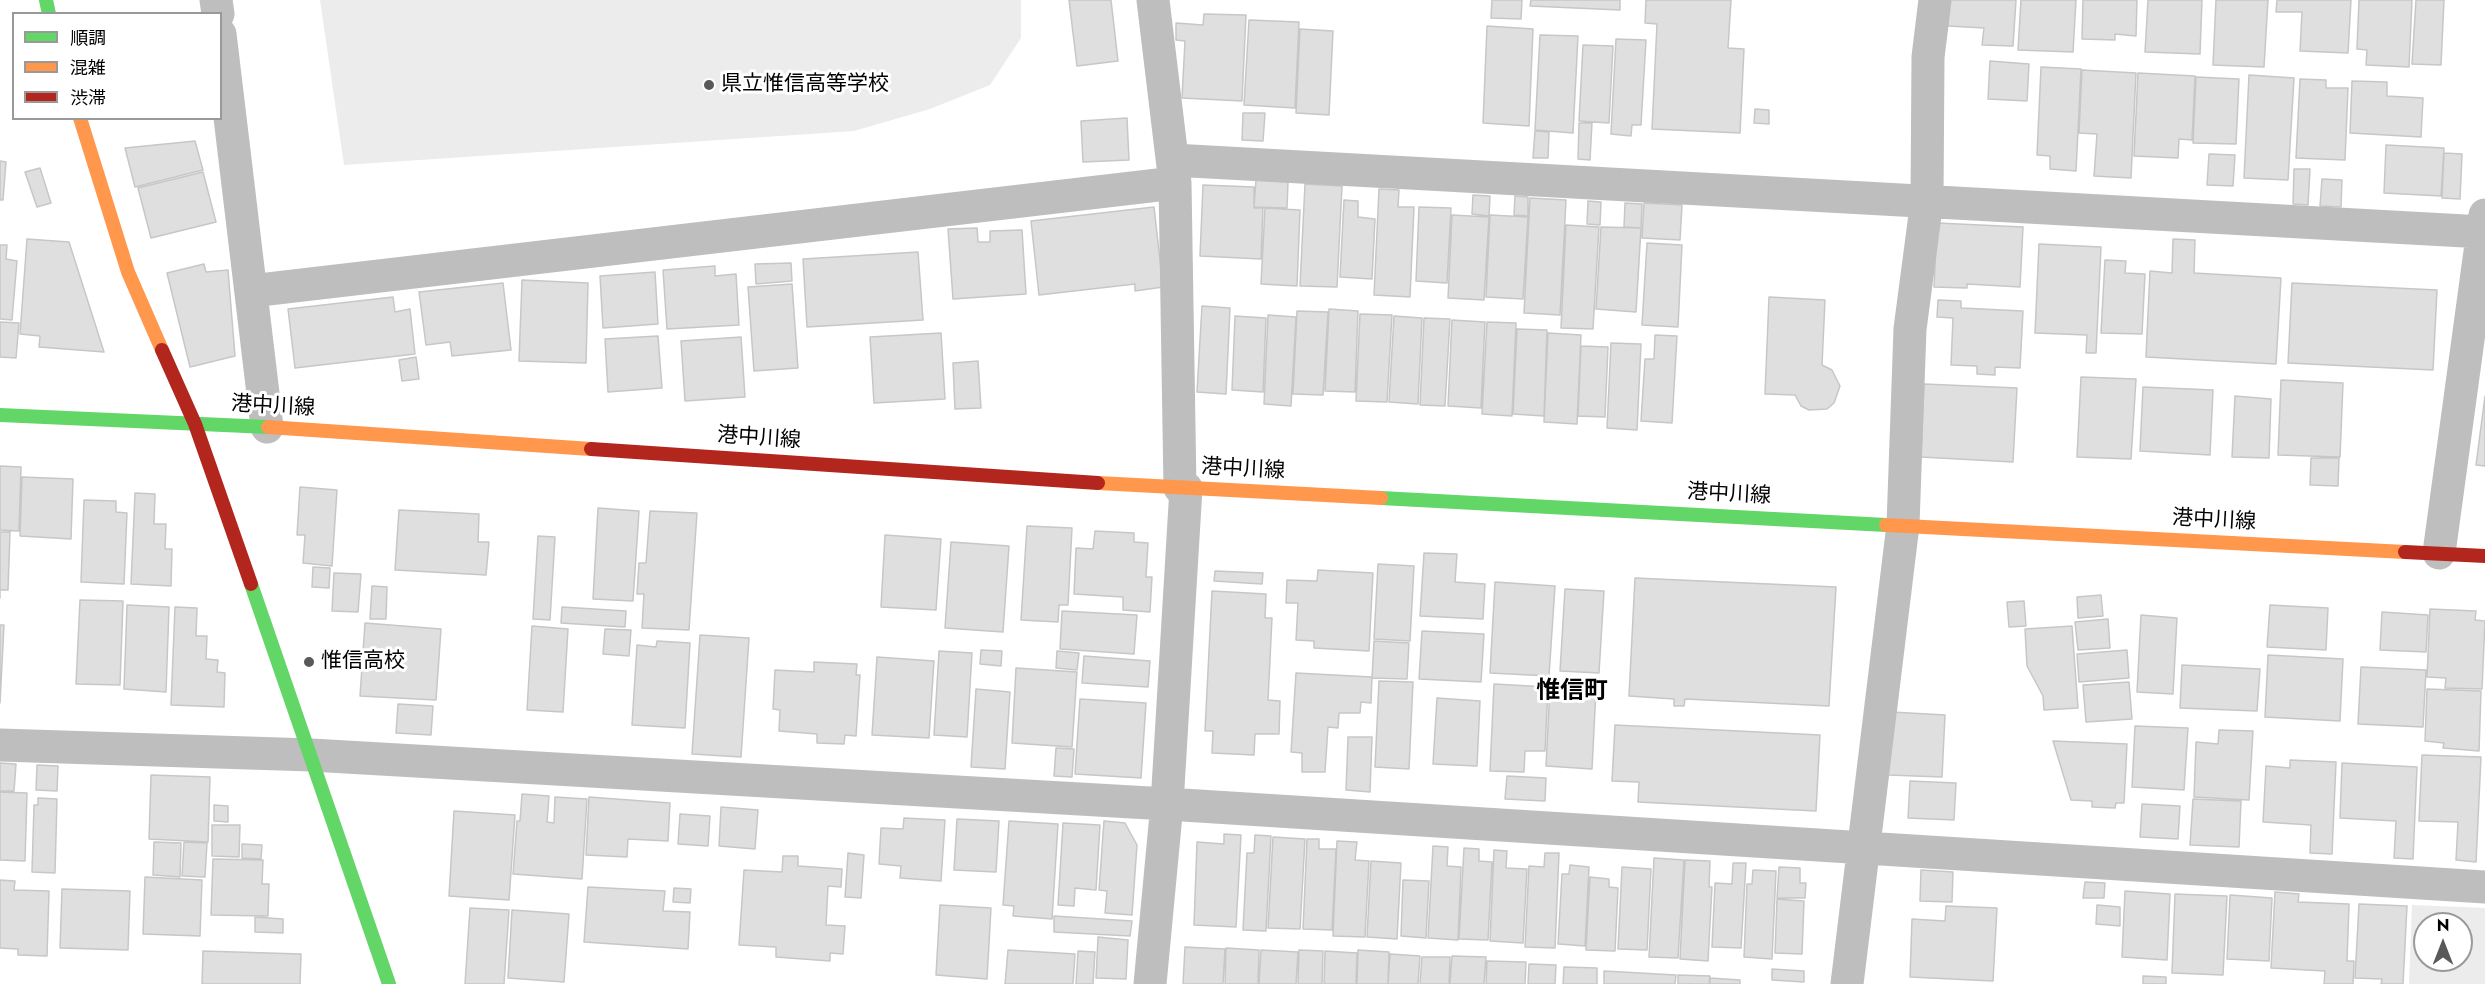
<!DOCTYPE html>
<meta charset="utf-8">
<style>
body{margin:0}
#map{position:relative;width:2485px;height:984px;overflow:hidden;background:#fff;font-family:Jost,"Noto Sans JP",sans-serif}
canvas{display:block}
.legend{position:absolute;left:12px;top:12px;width:210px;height:108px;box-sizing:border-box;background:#fff;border:2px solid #999;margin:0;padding:8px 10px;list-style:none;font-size:18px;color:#000}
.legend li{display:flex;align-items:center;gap:12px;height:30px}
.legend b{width:30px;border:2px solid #999}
.north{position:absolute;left:2413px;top:912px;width:60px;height:60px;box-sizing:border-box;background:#fff;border:2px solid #999;border-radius:50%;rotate:0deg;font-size:16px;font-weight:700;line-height:24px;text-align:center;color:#000}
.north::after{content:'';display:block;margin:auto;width:21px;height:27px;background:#595959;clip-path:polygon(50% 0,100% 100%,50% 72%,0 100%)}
</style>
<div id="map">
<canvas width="2485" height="984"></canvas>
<ul class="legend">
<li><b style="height:8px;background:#63d668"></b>順調</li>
<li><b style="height:8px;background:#ff974d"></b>混雑</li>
<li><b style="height:8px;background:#b3261e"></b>渋滞</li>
</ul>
<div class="north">N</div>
</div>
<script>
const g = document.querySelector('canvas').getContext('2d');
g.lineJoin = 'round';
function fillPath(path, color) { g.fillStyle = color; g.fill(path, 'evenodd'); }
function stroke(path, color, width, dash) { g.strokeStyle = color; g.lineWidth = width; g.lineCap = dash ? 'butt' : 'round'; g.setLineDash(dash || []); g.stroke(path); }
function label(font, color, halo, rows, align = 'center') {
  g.font = font + ' Jost,"Noto Sans JP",sans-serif'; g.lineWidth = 6; g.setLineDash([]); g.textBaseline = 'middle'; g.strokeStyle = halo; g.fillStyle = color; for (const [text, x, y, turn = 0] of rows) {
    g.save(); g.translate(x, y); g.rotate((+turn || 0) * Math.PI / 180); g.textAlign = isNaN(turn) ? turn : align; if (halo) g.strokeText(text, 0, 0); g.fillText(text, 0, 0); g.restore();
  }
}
fillPath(new Path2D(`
 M320,0h701v38l-31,47 -60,24 -76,22 -510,34z
 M2412,905l73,3v76h-76zM2425,924h36v36h-36z`), '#ececec');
const building = new Path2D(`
 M1069,0h42l7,61 -41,5z
 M1492,0h30l-1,19 -30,-1z
 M1531,0h89v10l-90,-4z
 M1646,0h85l-3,48 16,1 -4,84 -88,-4 5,-105 -12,-1z
 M1949,0h67l-3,46 -31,-1 2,-17 -36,-2z
 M2021,0h55l-3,52 -55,-2z
 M2083,0h54l-1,36 -21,-2v6l-33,-1z
 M2148,0h54l-2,54 -55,-2z
 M2216,0h52l-4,67 -51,-2z
 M2277,0h74l-3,53 -48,-2 2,-39h-26z
 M2359,0h53l-3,67 -43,-2 1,-15 -10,-1z
 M2416,0h28l-3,65 -29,-1z
 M1204,14l42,1 -4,86 -60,-3 3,-57 -9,-1v-17l27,2z
 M1249,20l50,2 -4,86 -51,-3z
 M1487,26l46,3 -4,97 -46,-3z
 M1300,29l33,2 -4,84 -33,-2z
 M1540,35l38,1 -5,97 -38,-3z
 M1616,39l30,1 -5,85h-9l-1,11 -20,-2z
 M1583,45l30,1 -4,77 -30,-2z
 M1990,61l39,3 -2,37 -39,-2z
 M2041,67l40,2 -5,102 -26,-2v-13l-13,-1z
 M2082,70l54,3 -5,105 -37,-2 3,-42 -18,-1z
 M2138,73l57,3 -3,64 -13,-1 -1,19 -44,-2z
 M2249,75l45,3 -6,102 -44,-2z
 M2196,77l43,2 -3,65 -43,-1z
 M2300,79l26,1v8h22l-3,72 -49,-2z
 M2352,81l35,1v14l36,2 -2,39 -71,-4z
 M1755,109l14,1v14l-15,-1z
 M1243,113h22l-2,28 -21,-1z
 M1127,118l2,42 -46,2 -2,-41z
 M1579,123h13l-2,37 -12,-1z
 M1535,131l14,1 -1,26h-15z
 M195,141l8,29 -68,17 -10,-39z
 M2386,145l58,3 -3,48 -57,-3z
 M2444,153l18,1 -2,45 -18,-1z
 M2209,154l26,1 -2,31 -26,-1z
 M0,161l6,1 -3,38h-3z
 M40,168l11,35 -14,4 -12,-35z
 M2294,169h16l-2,36 -15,-1z
 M203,172l13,50 -65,16 -13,-50z
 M2322,179l20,1 -1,27 -21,-1z
 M1256,180l32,2 -1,26 -33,-1z
 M1305,184l37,2 -5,101 -37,-1z
 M1203,185l51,2v21h9l-2,51 -61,-3z
 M1379,189l20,1 -1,17h16l-4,90 -36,-2z
 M1473,195l17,1 -1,20 -17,-2z
 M1515,196l13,1v19l-14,-1z
 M1530,198l36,2 -6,115 -36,-2z
 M1344,200l14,1v16l17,2 -3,60 -32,-2z
 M1588,201l13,1 -1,23 -13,-1z
 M1625,203l17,1 -1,24 -17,-1z
 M1644,203l38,2 -2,35 -38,-2z
 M1154,207l9,80 -28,4v-7l-96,11 -8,-74z
 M1419,207l32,1 -4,75 -31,-2z
 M1265,208l35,2 -3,76 -36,-2z
 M1452,215l37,2 -5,83 -36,-2z
 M1490,215l38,2 -5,82 -37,-2z
 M1937,223l86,4 -3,60 -53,-3v4l-33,-1z
 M1566,225l33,2 -6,102 -32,-1z
 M1601,227l40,1 -5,84 -40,-3z
 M977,228l1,14h12v-11l32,-1 4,64 -73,5 -5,-70z
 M27,239l42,3 35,110 -65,-5 1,-11 -20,-2z
 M2173,239l22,1 -1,33 87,5 -5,86 -130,-7 4,-86 22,2z
 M1647,243l35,2 -4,82 -36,-2z
 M2039,244l62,3 -5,106h-10l1,-18 -52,-2z
 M0,245h7l-1,14 11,2 -5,59 -12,-1z
 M918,252l5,68 -116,7 -4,-68z
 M2105,260l21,1 -1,12 20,1 -3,60 -41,-1z
 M791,263l1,18 -36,3 -1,-20z
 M204,264l2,8 22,-2 7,86 -45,11 -23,-94z
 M715,266v10l21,-2 3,51 -72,4 -4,-59z
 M655,272l3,52 -55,4 -3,-52z
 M522,280l66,3 -2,80 -67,-2z
 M503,283l8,67 -59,6 -2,-14 -24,3 -7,-53z
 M2292,283l145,7 -4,80 -145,-7z
 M792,284l6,84 -44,3 -6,-84z
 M393,297l2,15 15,-3 5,45 -120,14 -7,-59z
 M1769,297l56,3 -3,65 10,5 8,16 -6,17 -7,6 -18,1 -8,-4 -6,-11 -30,-1z
 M1938,300l23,1v7l62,3 -3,57 -25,-1v8l-18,-1v-8l-26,-1 2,-47 -16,-1z
 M1202,306l28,2 -4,86 -29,-2z
 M1329,309l29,2 -3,81 -30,-1z
 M1297,311l31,1 -5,83 -30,-1z
 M1360,314l32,1 -5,87 -31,-1z
 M1268,315l28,2 -5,89 -27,-2z
 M1235,316l31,2 -3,74 -31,-2z
 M1394,316l28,2 -4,86 -29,-2z
 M1424,318l26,1 -5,87 -25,-1z
 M1452,320l33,2 -4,86 -33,-2z
 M0,322l19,1 -3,35 -16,-1z
 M1487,322l29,1 -4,93 -30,-2z
 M1517,329l30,1 -3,86 -31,-2z
 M941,333l4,66 -71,4 -4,-66z
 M1548,333l33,2 -4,89 -33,-2z
 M1655,335l22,1 -5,87 -31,-2 4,-62h9z
 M658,336l4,52 -54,4 -3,-53z
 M741,337l4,60 -60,4 -4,-60z
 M1611,343l30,1 -4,86 -30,-2z
 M1581,346l27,1 -3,70 -27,-1z
 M416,357l3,22 -17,2 -3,-21z
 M978,361l3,47 -26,1 -2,-46z
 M2081,377l55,2 -5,80 -54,-2z
 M2281,380l62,3 -3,74 -62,-2z
 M1924,384l93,4 -4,74 -92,-5z
 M2143,387l70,3 -3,65 -70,-4z
 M2235,396l36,3 -2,59 -37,-1z
 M2485,396v70l-9,-1z
 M2311,458h28l-1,28 -28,-1z
 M0,466l21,1 -2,64 -19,-1z
 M22,477l51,2 -2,60 -51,-3z
 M300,487l37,3 -5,76 -29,-3 2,-28h-8z
 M135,493l20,1 -1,30h12l-1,25h7l-1,37 -40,-2z
 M84,500l32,1v11l11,1 -3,71 -43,-2z
 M598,508l41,3 -6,90 -40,-2z
 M399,510l80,4 -1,28h11l-3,33 -91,-5z
 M650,511l47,2 -8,117 -47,-2 2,-34h-7l2,-31h7z
 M1027,526l45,2 -4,77h-9l-1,17 -37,-2z
 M1095,531l39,2v9l14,1 -2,34h6l-2,35 -27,-2v-13l-49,-3 2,-46 17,1z
 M0,532h10l-2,58h-8v8z
 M885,535l56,4 -5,71 -55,-3z
 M538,536l17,1 -5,83 -17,-1z
 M951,542l58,4 -6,86 -58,-4z
 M1424,553l33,1 -2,28 30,2 -2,35 -63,-3z
 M1378,564l36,2 -4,75 -36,-2z
 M313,567l17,1 -1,20 -17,-1z
 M1318,570l55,3 -4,78 -55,-3v-7l-18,-1 2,-37h-12l1,-23 30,1z
 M1215,571l48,2 -1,11 -48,-3z
 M334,573l27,1 -3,38 -26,-1z
 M1635,578l201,9 -7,119 -144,-7 -1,7h-10v-7l-45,-3z
 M1495,582l60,4 -6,90 -59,-3z
 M372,586l15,1 -1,32h-16z
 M1565,589l39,2 -5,82 -39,-2z
 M1212,591l54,3 -1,24h7l-4,82 12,1 -1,33h-24l-1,21 -42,-2 1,-22h-8z
 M2101,595l2,21 -25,2 -1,-21z
 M80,600l43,1 -3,84 -44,-1z
 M2024,601l2,25 -17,1 -2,-25z
 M127,605l42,2 -3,85 -42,-3z
 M2270,605l58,3 -2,42 -59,-3z
 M175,607l22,1 -1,28h11l-1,23 12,1 -1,12 8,1 -1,34 -53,-2z
 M562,607l64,4 -1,16 -64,-4z
 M2430,609l46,2 -1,9 10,1 -3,68 -37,-1 1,-10 -19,-1z
 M1062,611l75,4 -3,39 -74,-5z
 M2382,612l46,3 -2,37 -46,-2z
 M2141,615l36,3 -4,76 -36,-2z
 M2108,619l2,29 -32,2 -3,-28z
 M365,623l76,6 -5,71 -76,-4z
 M0,625h4l-4,78z
 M532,626l36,3 -5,83 -36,-2z
 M2072,626l6,82 -34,2 -1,-14 -16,-30 -2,-37z
 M605,629l26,1 -2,26 -26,-2z
 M1422,631l62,3 -3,48 -62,-3z
 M700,635l49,3 -8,119 -49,-3z
 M657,641l33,2 -5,85 -53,-3 5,-80 19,2z
 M1374,641l35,2 -2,36 -35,-1z
 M981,650l21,1 -1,15 -21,-2z
 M2127,650l2,28 -50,4 -2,-28z
 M939,651l33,2 -5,84 -33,-2z
 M1057,651l22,2 -2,17 -21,-2z
 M2268,655l75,4 -3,62 -75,-4z
 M1084,656l66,5 -2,26 -66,-4z
 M877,657l57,4 -5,77 -57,-3z
 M814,662l43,2 -1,11h4l-4,61 -11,-1 -1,9 -27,-1v-9l-38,-3 1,-21 -7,-1 2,-39 39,2z
 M2182,665l78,4 -3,42 -77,-3z
 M2361,667l65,3 -3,57 -65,-3z
 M1016,668l61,4 -5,75 -60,-4z
 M1296,673l76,4 -1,26 -10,-1 -1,11h-21l-1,15 -10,-1 -3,45h-23v-19l-11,-1z
 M1379,681l34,1 -4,87 -34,-2z
 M2129,682l3,37 -46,3 -3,-37z
 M1494,684l54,3 -3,64h-20l-1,21 -34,-1z
 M1550,687l46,2 -4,80 -46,-3z
 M976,689l34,3 -5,77 -34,-2z
 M2427,689l54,2 -2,60 -36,-3 1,-5 -19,-2z
 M1437,698l43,3 -3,65 -44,-2z
 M1080,699l66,4 -5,75 -66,-4z
 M398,704l35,2 -2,29 -35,-2z
 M1891,712l54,3 -3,62 -54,-2z
 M1615,725l205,10 -4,76 -178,-9 1,-20 -27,-1z
 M2135,726l53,2 -4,62 -52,-3z
 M2219,730l34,1 -4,69 -55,-3 2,-55 22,2z
 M1348,737h24l-2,55 -24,-2z
 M2053,741l74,3 -3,59h-8l-1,5 -23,-1v-6l-21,-1z
 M1056,748l18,1 -2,28 -18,-1z
 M2422,755l59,2 -5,105 -20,-2 2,-38 -39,-1z
 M2290,760l46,2 -4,92 -22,-1 1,-28 -48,-3 3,-56 24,2z
 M0,763l16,1 -2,27h-14z
 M2342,763l75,4 -4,92 -19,-1 2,-37 -56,-3z
 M37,765l21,1 -1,25 -21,-1z
 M151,775l59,2 -2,65 -59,-3z
 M1507,776l39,2 -1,23 -40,-2z
 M1910,781l46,2 -2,37 -46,-2z
 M0,792l27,1 -2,68 -25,-1z
 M522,794l27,2 -2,26 7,1 1,-26 32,2 -5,80 -69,-5 4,-53h3z
 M589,797l81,6 -2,38 -40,-2 -1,18 -41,-2z
 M38,798l19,1 -2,74 -23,-1 2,-67h4z
 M2193,799l48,2 -2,46 -49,-2z
 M2142,804l38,2 -2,33 -38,-2z
 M214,805l14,1v16l-14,-1z
 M721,807l37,3 -3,39 -36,-3z
 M454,811l61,4 -6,85 -60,-4z
 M680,814l30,2 -2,30 -30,-2z
 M904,818l41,2 -4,61 -41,-3 1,-12 -22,-2 2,-36 22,1z
 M957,819l42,2 -3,51 -42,-2z
 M1009,821l49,3 -6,95 -39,-3 1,-10 -11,-1z
 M1104,821l21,2 12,22 -5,70 -27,-2 2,-22 -8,-1z
 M1063,823l37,2 -4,65 -21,-2 -1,18 -16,-1z
 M212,825h28l-1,32 -27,-1z
 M1224,834l17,1 -5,92 -42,-2 3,-83 27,2z
 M1255,835l16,1 -5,95 -23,-1 4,-77h7z
 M1273,837l32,2 -5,90 -32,-1z
 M1307,839h12v10h17l-4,81 -29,-1z
 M1337,841l20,1 -2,18 14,1 -4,76 -32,-1z
 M154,842l27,1 -1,34 -27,-2z
 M184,842l23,1 -2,34 -23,-1z
 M242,844l20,1 -1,14 -19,-1z
 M1433,846l15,1 -1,19 14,1 -3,73 -30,-2z
 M1464,848l15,1v12l13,1 -4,78 -29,-1z
 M1494,850l13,1 -1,17 21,1 -4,74 -33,-2z
 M848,853l16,2 -3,43 -16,-1z
 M1545,853h14l-4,95 -30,-1 4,-81 15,1z
 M783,856h15v10l44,3 -1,18 -13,-1 -2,39 19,1 -2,28 -13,-1v8l-54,-4v-10l-37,-2 5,-75 38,2z
 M1654,858l30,2 -6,98 -29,-1z
 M213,859l50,1 -1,24h7l-1,32 -57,-1z
 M1685,860l25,1 -1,26h3l-4,74 -28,-2z
 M1371,861l30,2 -4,76 -30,-2z
 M1733,863h13l-5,85 -29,-1 3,-64 17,1z
 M1570,865l19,2 -4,79 -27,-2 4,-70h7z
 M1622,867l29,2 -4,81 -29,-1z
 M1779,867l21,1v15h6l-1,15h-28z
 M1753,870l23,1 -4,88 -28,-2 3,-73h5z
 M1921,870l32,2 -1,30 -32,-1z
 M145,877l57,3 -2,56 -57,-2z
 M1590,877l19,2v8l9,1 -3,63 -29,-1z
 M0,880l15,1 -1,9 35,1 -2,65 -29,-1v-6l-18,-1z
 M1403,880l26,1 -3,57 -25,-2z
 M2085,882l20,1 -1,15h-21z
 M588,887l77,4 -2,20 27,1 -2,37 -104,-7z
 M674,888l17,1 -1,14 -17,-1z
 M62,889l68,2 -2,59 -68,-2z
 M2125,891l45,3 -3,66 -45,-3z
 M2275,892l24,2 -1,8 51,2 -2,57h7l-1,23h-29l1,-13 -54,-3z
 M2175,894l52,2 -4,79 -51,-2z
 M2230,895l42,3 -3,63 -42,-2z
 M1777,899l27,2 -2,53 -27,-1z
 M2359,904l48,2 -4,78h-22l1,-5 -27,-1z
 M940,905l51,3 -4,71 -51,-4z
 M2097,905l23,2v19l-24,-2z
 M1946,906l51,2 -4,73 -83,-4 2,-58 33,2z
 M470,908l39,2 -5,74h-39z
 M512,910l57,4 -5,68 -56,-4z
 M1054,916l78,5 -2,15 -76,-4z
 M255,917l28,2v14l-28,-1z
 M1098,937l30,3 -2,39 -30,-1z
 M1185,947l40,2 -2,35h-40z
 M1226,948l33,2 -1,34h-33z
 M1008,950l67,4 -2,30h-68z
 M1261,950l37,2 -2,32h-37z
 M1299,950l24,1 -1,33h-24z
 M1358,950l31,2 -1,32h-31z
 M203,951l98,3 -1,30h-98z
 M1078,951l17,1 -2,32h-17z
 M1325,951l32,2 -1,31h-32z
 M1390,954l30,2 -2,28h-30z
 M1452,956l34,1 -2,27h-34z
 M1422,957h28l-1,27h-29z
 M1487,961l39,1 -1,22h-39z
 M1529,964l27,1 -1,19h-27z
 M1564,967l33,1v16h-34z
 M1772,969l32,2v11l-32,-2z
 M1604,971l72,4 -1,9h-71z
 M1678,975l32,1 -1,8h-31z
 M2143,976l23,1v7h-23z
 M1710,978l30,2v4h-30z`);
fillPath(building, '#dfdfdf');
stroke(building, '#c7c7c7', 1.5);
stroke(new Path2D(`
 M216,0l2,14
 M1153,0l22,183 5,305
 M220,34l47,393
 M1173,160l1310,72
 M251,291l924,-108
 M2439,553l46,-338
 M0,745l311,10 856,49 1318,83
 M1150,984l17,-180 19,-316
 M1847,984l56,-459 7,-196 17,-129 1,-143 7,-57`), '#bebebe', 33);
stroke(new Path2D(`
 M46,0l3,14
 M0,415l268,12
 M1381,498l505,27
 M251,584l138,400`), '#63d668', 14);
stroke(new Path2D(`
 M80,118l48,154 34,78
 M268,427l323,22
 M1098,483l283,15
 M1886,525l519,27`), '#ff974d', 14);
stroke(new Path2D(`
 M162,350l33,74 56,160
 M591,449l507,34
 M2405,552l80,4`), '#b3261e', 14);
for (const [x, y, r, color] of [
 [709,85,6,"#595959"],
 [309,662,6,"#595959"]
]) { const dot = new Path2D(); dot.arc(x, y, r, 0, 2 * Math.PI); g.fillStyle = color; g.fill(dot); stroke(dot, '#fff', 2); }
label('21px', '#000', '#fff', [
 ["県立惟信高等学校",721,85],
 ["惟信高校",321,662]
], 'left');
label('21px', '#000', '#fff', [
 ["港中川線",273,407,3],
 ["港中川線",759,439,4],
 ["港中川線",1243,470,3],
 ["港中川線",1729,495,3],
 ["港中川線",2214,521,3]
]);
label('bold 24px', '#000', '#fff', [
 ["惟信町",1572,692]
]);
</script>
